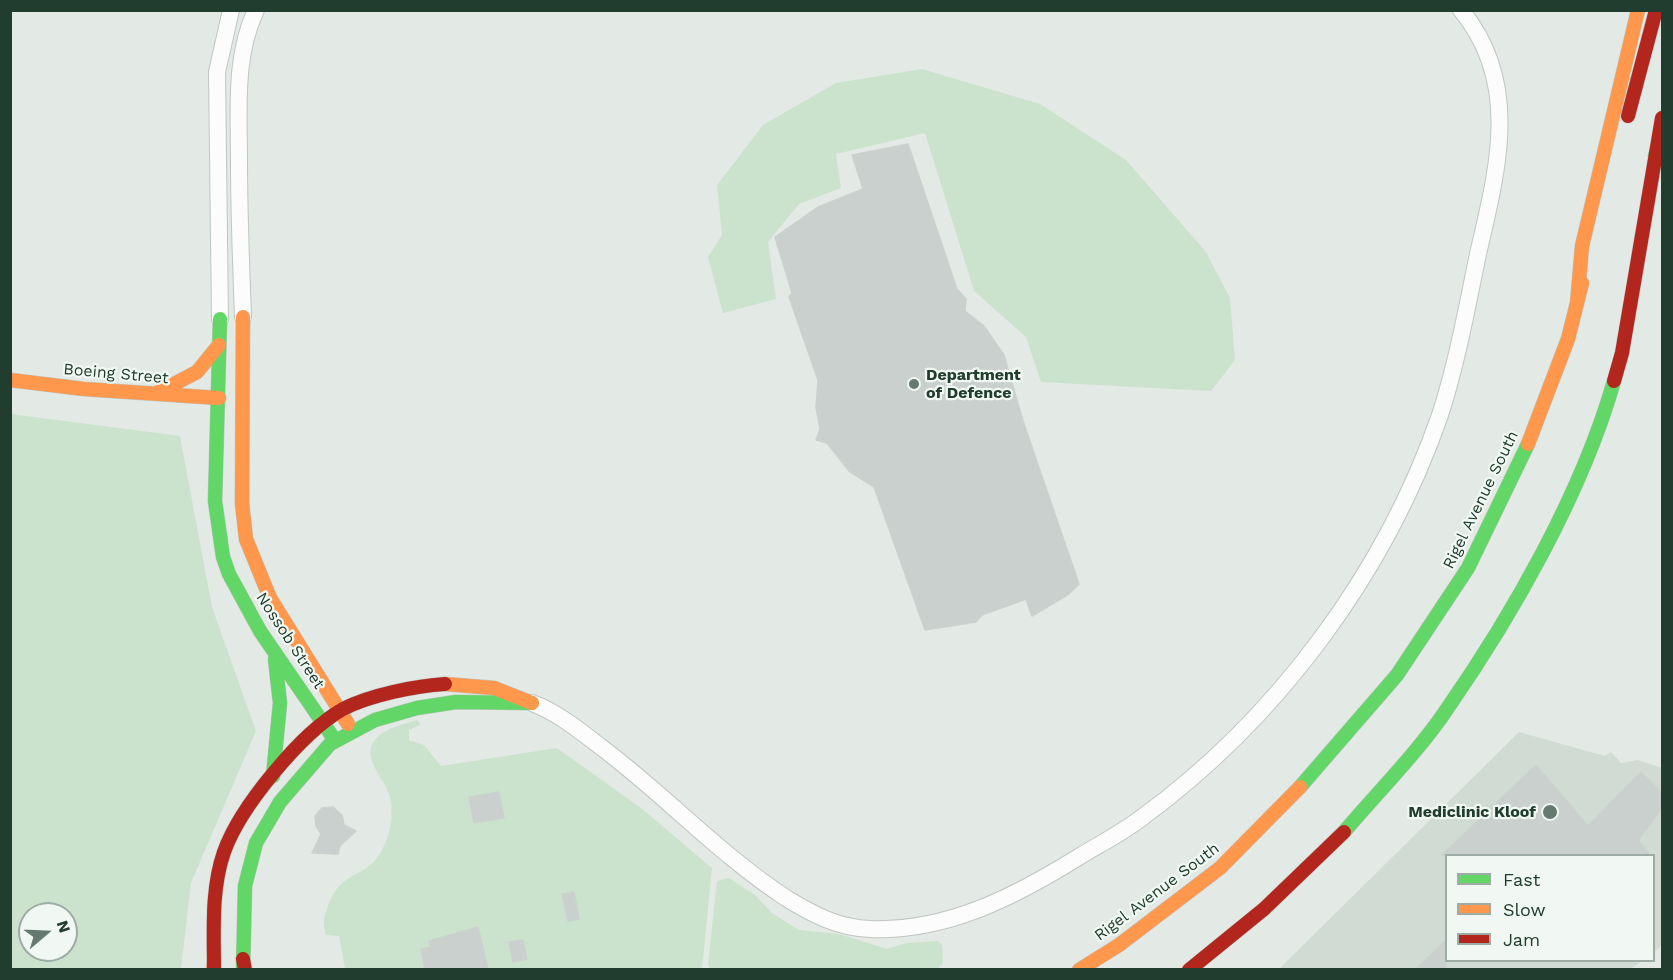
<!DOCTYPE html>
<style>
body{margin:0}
#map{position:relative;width:1673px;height:980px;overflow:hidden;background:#e3e9e5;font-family:"Work Sans",sans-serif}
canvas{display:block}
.frame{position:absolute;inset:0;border:12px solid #203d2f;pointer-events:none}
.legend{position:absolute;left:1445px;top:854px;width:210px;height:108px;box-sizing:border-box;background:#f1f8f3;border:2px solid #9dada5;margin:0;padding:8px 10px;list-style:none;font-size:18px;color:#203d2f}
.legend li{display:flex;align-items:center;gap:12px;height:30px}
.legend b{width:30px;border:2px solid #9dada5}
.north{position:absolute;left:18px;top:902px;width:60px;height:60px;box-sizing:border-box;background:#f1f8f3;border:2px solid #9dada5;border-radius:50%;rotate:71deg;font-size:16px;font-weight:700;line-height:24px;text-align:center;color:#203d2f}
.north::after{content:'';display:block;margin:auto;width:21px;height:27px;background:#64796f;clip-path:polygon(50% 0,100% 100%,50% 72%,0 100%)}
</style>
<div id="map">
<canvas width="1673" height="980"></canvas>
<div class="frame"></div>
<ul class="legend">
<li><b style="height:8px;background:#63d668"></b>Fast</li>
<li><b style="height:8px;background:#ff974d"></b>Slow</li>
<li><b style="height:8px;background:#b3261e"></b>Jam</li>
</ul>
<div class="north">N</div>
</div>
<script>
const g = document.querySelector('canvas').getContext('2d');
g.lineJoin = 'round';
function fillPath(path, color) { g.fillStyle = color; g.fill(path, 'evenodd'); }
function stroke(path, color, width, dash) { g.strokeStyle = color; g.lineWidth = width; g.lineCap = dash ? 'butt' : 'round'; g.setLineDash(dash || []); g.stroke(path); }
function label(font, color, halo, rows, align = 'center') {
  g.font = font + ' "Work Sans",sans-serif'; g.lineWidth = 4.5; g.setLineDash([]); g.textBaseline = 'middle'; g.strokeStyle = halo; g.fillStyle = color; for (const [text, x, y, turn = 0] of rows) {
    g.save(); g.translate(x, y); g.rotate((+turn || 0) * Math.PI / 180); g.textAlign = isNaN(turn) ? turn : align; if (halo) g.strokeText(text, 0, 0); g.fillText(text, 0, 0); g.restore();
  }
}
fillPath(new Path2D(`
 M1519,732l86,24 6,-4 10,11 17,-3 24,8v177l-8,7v-96h-208v104l196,1 -12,8 -352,1z`), '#d0dbd4');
fillPath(new Path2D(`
 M922,69l118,35 86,56 80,92 24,46 5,62 -24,31 -170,-9 -15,-45 -52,-46 -49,-158 -89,21 5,34 -42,16 -31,38 8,57 -53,14 -15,-56 14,-22 -5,-50 46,-60 73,-42z
 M11,414l169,22 32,171 44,124 -65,152 -10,86h-170zM30,914h36v36h-36z
 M418,720l2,5 -11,5v10l15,5 17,21 116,-18 84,60 71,60 -10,101h-357l-6,-33 -13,-1c-3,-11 -3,-15 1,-26 12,-39 35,-29 52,-54 11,-16 15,-39 11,-58 -5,-21 -40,-47 -2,-67 9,-5 20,-7 30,-10z
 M729,878l26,17 17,18 27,17 40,4 48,15 19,-6 32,-2 4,4 1,18 -6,7 -227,-1 -2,-5 9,-83z`), '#cbe3cd');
const building = new Path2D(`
 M908,144l49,145 9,10 -1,12 18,14 21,30 19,66 56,163 -10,10 -37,22 -6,-17 -44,16 -6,7 -51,8 -51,-143 -25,-16 -22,-28 -11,-3 4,-11 -4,-22 2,-27 -29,-83 3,-4 -17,-56 43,-30 45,-18 -11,-34z
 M1536,765l52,61 53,-54 21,21v15l-24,32 12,15h-208z
 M499,792l5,26 -30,5 -5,-26z
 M333,807l9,8 2,10 12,6 -16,15 -2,8 -26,-1 9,-19 -5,-8 -1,-10 7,-8z
 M574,892l5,27 -11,2 -6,-27z
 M478,927l10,42h-63l-4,-20 9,-2 -1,-6z
 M523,940l4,19 -14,3 -4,-20z
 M1446,940v29h-30z`);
fillPath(building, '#cad0cd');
stroke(building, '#cbd2ce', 1.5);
const street = new Path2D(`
 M243,317c-2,-52 -4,-105 -4,-157 0,-49 -5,-104 17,-150
 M220,319l-3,-247 14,-62
 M532,703c25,9 48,28 69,44 64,48 118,107 185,151 26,16 52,30 84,31 76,3 144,-32 207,-71 21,-13 43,-24 63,-39 136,-99 245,-245 300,-404 17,-52 27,-108 38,-161 19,-83 44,-170 -17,-244`);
const fast = new Path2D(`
 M1655,156l7,-21
 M220,319l-5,182 8,56 6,17 31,57 72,105
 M273,776l7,-73 -5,-44
 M1300,787l97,-112 71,-107 60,-124
 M1344,832c33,-39 75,-81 103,-123 66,-95 135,-216 167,-328
 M243,970l2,-84 11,-43 24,-41 50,-58 45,-24 42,-12 39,-6 76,1`);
const slow = new Path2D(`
 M1577,304l5,-58 56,-236
 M243,317l-1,186 4,36 24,59 78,126
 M10,380l74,9 135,9
 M157,393l40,-21 22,-27
 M1528,444l40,-105 14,-56
 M445,684l49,4 38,15
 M213,970l1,-9
 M1079,970l40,-25 101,-77 80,-81`);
const jam = new Path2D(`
 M1628,116l28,-106
 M1614,381l8,-28 40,-235
 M243,959l2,11
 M214,970c0,-39 -3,-81 10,-118 16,-45 77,-119 119,-143 27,-14 72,-23 102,-25
 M1189,970l75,-61 80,-77`);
stroke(street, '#c0c6c2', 18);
stroke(fast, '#bec7c2', 15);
stroke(slow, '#bec7c2', 15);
stroke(jam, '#bec7c2', 15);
stroke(street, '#fbfcfb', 16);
stroke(fast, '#63d668', 14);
stroke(slow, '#ff974d', 14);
stroke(jam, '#b3261e', 14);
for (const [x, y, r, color] of [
 [914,384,6,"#64796f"],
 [1550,812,8,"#64796f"]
]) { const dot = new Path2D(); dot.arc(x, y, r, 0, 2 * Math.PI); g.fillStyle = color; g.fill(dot); stroke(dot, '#f1f8f3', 2); }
label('16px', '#203d2f', '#f1f8f3', [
 ["Boeing Street",116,374,5],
 ["Rigel Avenue South",1481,500,-64],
 ["Nossob Street",290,641,57],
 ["Rigel Avenue South",1157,892,-37]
]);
label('bold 16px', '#203d2f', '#f1f8f3', [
 ["Department",926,375],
 ["of Defence",926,393],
 ["Mediclinic Kloof",1536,812,"right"]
], 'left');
</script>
